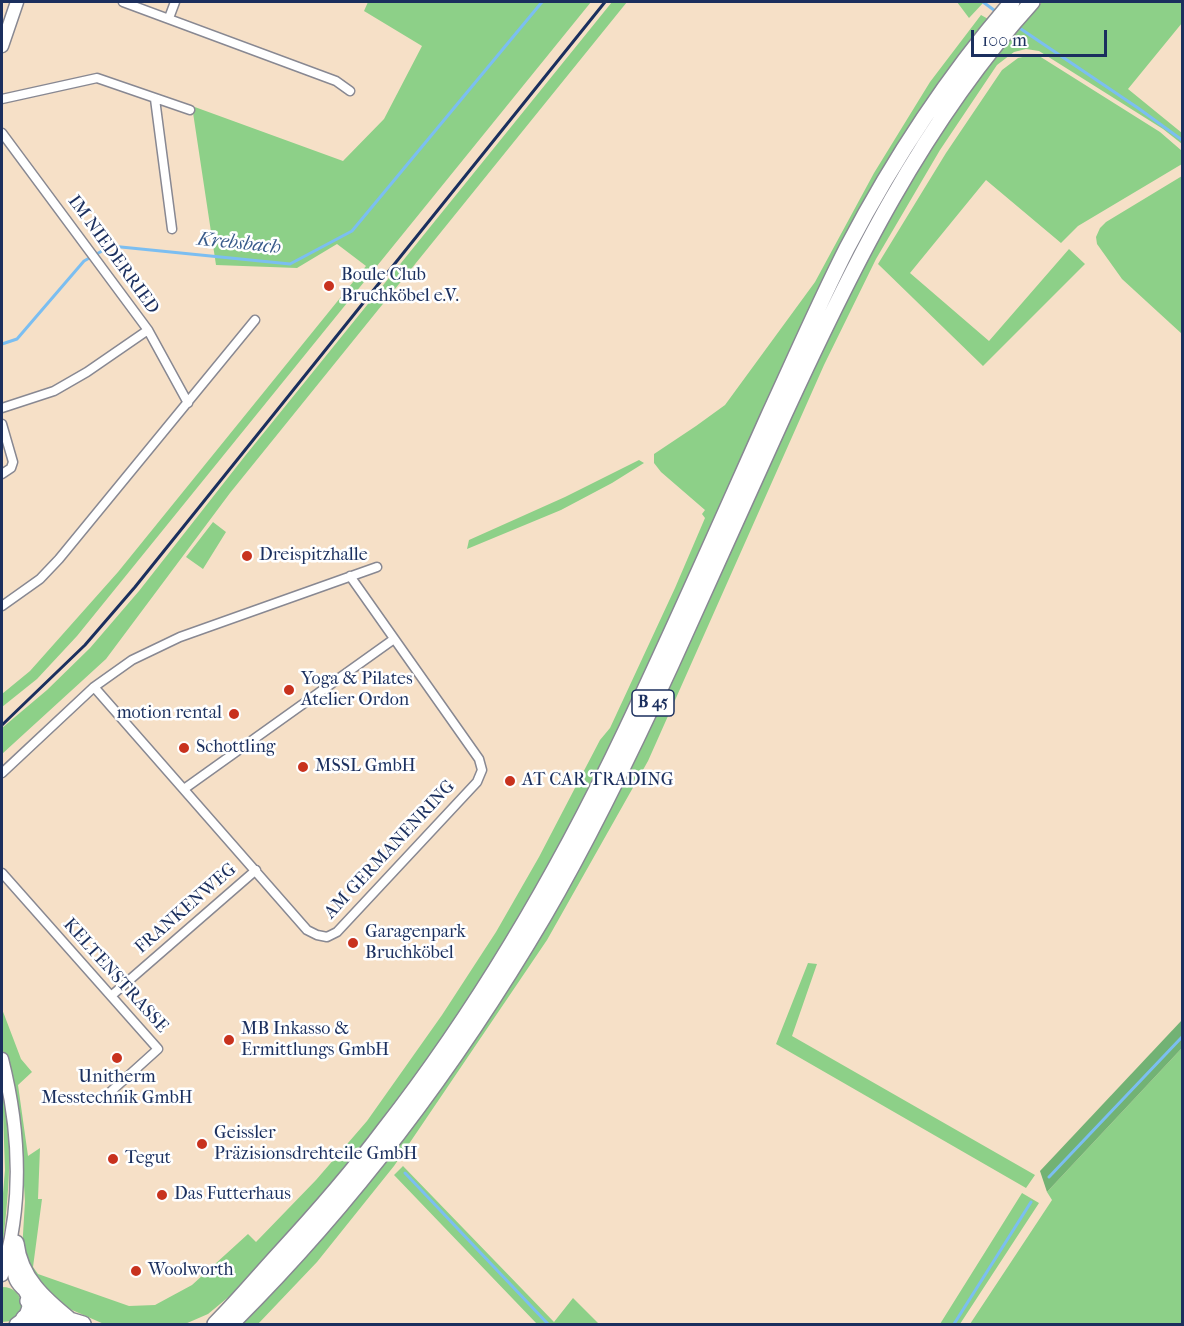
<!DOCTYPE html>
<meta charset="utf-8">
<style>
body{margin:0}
#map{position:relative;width:1184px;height:1326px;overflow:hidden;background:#f6e0c7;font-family:"IM FELL French Canon",serif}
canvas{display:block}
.frame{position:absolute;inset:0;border:3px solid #1b2f5e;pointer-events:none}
.scale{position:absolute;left:971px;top:30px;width:136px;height:27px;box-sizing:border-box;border:3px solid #1b2f5e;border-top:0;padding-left:8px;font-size:18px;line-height:21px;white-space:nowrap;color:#1b2f5e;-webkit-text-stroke:4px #fff;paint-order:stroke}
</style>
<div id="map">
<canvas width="1184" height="1326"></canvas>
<div class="frame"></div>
<div class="scale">100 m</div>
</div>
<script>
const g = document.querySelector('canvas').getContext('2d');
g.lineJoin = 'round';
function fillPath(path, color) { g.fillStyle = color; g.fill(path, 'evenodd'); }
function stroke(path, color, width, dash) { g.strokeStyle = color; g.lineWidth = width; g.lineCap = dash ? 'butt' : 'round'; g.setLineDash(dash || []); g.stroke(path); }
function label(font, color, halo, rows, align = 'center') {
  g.font = font + ' "IM FELL French Canon",serif'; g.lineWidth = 5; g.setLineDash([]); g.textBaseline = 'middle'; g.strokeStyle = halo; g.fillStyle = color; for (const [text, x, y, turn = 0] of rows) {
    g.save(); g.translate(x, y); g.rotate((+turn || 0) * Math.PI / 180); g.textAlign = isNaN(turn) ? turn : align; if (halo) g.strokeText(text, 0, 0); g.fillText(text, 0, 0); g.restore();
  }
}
fillPath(new Path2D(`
 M368,2h223l-514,634 -40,43 -35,28v-13l28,-23 88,-99 248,-306 -29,-22 -40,24 -81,-3 -24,-159 151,55 41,-42 38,-73 -58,-35z
 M612,2h15l-397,491 -124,166 -104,95v-26l45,-38 43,-42 49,-57 106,-135z
 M957,2h27l-15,16z
 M1042,2h140v21l-54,66 54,44v11l-19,-15 -124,-78 -13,-2 -12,3 -17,13 -57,85 -64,109 -52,106 -176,396 -101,179 -153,226 -77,96 -59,62h-16l32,-32 84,-95 100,-136 140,-232 46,-88 67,-144 105,-240 81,-157 64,-97 47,-62z
 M981,15l9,5 -68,92 -238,479 -95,201 -86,154 -75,113 -84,111 -107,120 -29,24 -23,10h-81l-48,-21 -8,-6 -26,-46 3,-50 -3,-46 -12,-78 -8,-30v-38l19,50 11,13 -14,13 10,71 12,-8 -2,51h4l-9,68 5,7 91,32 26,-1 37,-20 56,-51 8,8 60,-62 51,-59 75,-106 54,-83 43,-75 61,-117 10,-12 65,-140 30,-70 -3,-4 3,-4 -44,-38 -7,-9v-9l42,-28 29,-21 90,-123 59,-109 56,-91z
 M1036,54l124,78 22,19v13l-104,62 -17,17 -75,-63 -76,93 79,68 80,-92 16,15 -102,102 -105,-102 68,-111 56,-83 16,-12z
 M1182,176v158l-60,-55 -25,-35 -1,-7 4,-9 6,-6z
 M639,460l5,3 -32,20 -51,27 -94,39 2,-9 96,-43z
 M213,522l13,10 -23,37 -17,-12z
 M808,963l9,1 -25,72 243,139 -9,13 -250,-144z
 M1182,1048v276h-212l82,-124 -5,-8z
 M2,1084c13,60 6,110 0,170v-49l3,-35z
 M403,1166l151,156 19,-24 26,26h-62l-143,-149z
 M1022,1193l17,10 -79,121h-20z
 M2,1287c12,0 18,7 20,18l-5,12 -6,4 -9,1z`), '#8dd088');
fillPath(new Path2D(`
 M1182,1020v28l-135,144 -7,-21z`), '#72b274');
stroke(new Path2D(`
 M983,2l15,11
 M1018,27l120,81 44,32
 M2,344l15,-5 67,-78 27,-15 179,18 62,-33 190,-229
 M405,1173l143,151
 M1049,1177l133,-140
 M954,1324l77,-122`), '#7bbef1', 3);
const street = new Path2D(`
 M123,2l213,79 14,10
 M169,18l6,-16
 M2,99l95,-21 93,32
 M155,99l17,130
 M2,133l146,197 40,73
 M2,408l52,-17 33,-19 61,-42
 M2,424l11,38 -2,6 -9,6
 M2,606l38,-27 19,-20 196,-239
 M94,687l213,243 10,5 10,2 10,-5 140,-150 5,-12 -3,-11 -129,-183
 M2,773l92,-86 38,-27 48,-23 197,-70
 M184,789l210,-150
 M2,873l156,176 -51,46
 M111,996l145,-126`);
const secondary = new Path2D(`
 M2,46l15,-44
 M2,1059c18,71 21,146 0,216
 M15,1249c-1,9 -3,20 0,29 2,6 5,8 9,12 9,12 4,27 -8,34`);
const highway = new Path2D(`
 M16,1243c4,35 28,56 54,77
 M28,1301l28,12 7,5 20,6
 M24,1318l31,2 8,-2
 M215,1324c22,-22 42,-46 63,-69 37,-40 73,-81 106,-125 96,-123 175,-259 242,-400 49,-103 95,-208 142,-313 26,-56 51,-114 79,-169 45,-86 102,-173 165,-246
 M231,1324c122,-121 226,-260 313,-408 47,-81 88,-166 127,-251 38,-83 75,-167 113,-250 67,-146 139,-293 248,-413`);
stroke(street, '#888892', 11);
stroke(secondary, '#888892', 15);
stroke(highway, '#888892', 18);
stroke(street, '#fff', 8);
stroke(secondary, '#fff', 12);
stroke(highway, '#fff', 15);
stroke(new Path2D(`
 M2,725l83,-80 50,-58 470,-585`), '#1b2f5e', 3);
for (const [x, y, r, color] of [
 [329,286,6,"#c8321e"],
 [247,556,6,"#c8321e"],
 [289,690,6,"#c8321e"],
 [234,714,6,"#c8321e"],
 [184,748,6,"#c8321e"],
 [303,767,6,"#c8321e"],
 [510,781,6,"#c8321e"],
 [353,943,6,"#c8321e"],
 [229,1040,6,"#c8321e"],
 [117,1058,6,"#c8321e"],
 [202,1144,6,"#c8321e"],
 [113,1159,6,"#c8321e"],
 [162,1195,6,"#c8321e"],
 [136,1271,6,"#c8321e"]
]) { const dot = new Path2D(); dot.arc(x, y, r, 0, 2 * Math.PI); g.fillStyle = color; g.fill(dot); stroke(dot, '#fff', 2); }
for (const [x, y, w] of [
 [653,703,42]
]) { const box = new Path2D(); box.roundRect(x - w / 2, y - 13, w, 26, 4.5); g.fillStyle = '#fff'; g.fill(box); stroke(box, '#1b2f5e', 1.5); }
label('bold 16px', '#1b2f5e', null, [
 ["B 45",653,703]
]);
label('18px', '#1b2f5e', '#fff', [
 ["IM NIEDERRIED",113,255,54],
 ["AM GERMANENRING",390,850,-47],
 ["FRANKENWEG",186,909,-41],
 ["KELTENSTRASSE",115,976,48]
]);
label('18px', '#1b2f5e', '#fff', [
 ["Boule Club",341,276],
 ["Bruchköbel e.V.",341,297],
 ["Dreispitzhalle",259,556],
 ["Yoga & Pilates",301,680],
 ["Atelier Ordon",301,701],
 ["motion rental",222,714,"right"],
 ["Schottling",196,748],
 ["MSSL GmbH",315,767],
 ["AT CAR TRADING",522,781],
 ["Garagenpark",365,933],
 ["Bruchköbel",365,954],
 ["MB Inkasso &",241,1030],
 ["Ermittlungs GmbH",241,1051],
 ["Unitherm",117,1078,"center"],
 ["Messtechnik GmbH",117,1099,"center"],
 ["Geissler",214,1134],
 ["Präzisionsdrehteile GmbH",214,1155],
 ["Tegut",125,1159],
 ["Das Futterhaus",174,1195],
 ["Woolworth",148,1271]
], 'left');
label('italic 20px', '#385a8a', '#fff', [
 ["Krebsbach",239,244,6]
]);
</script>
